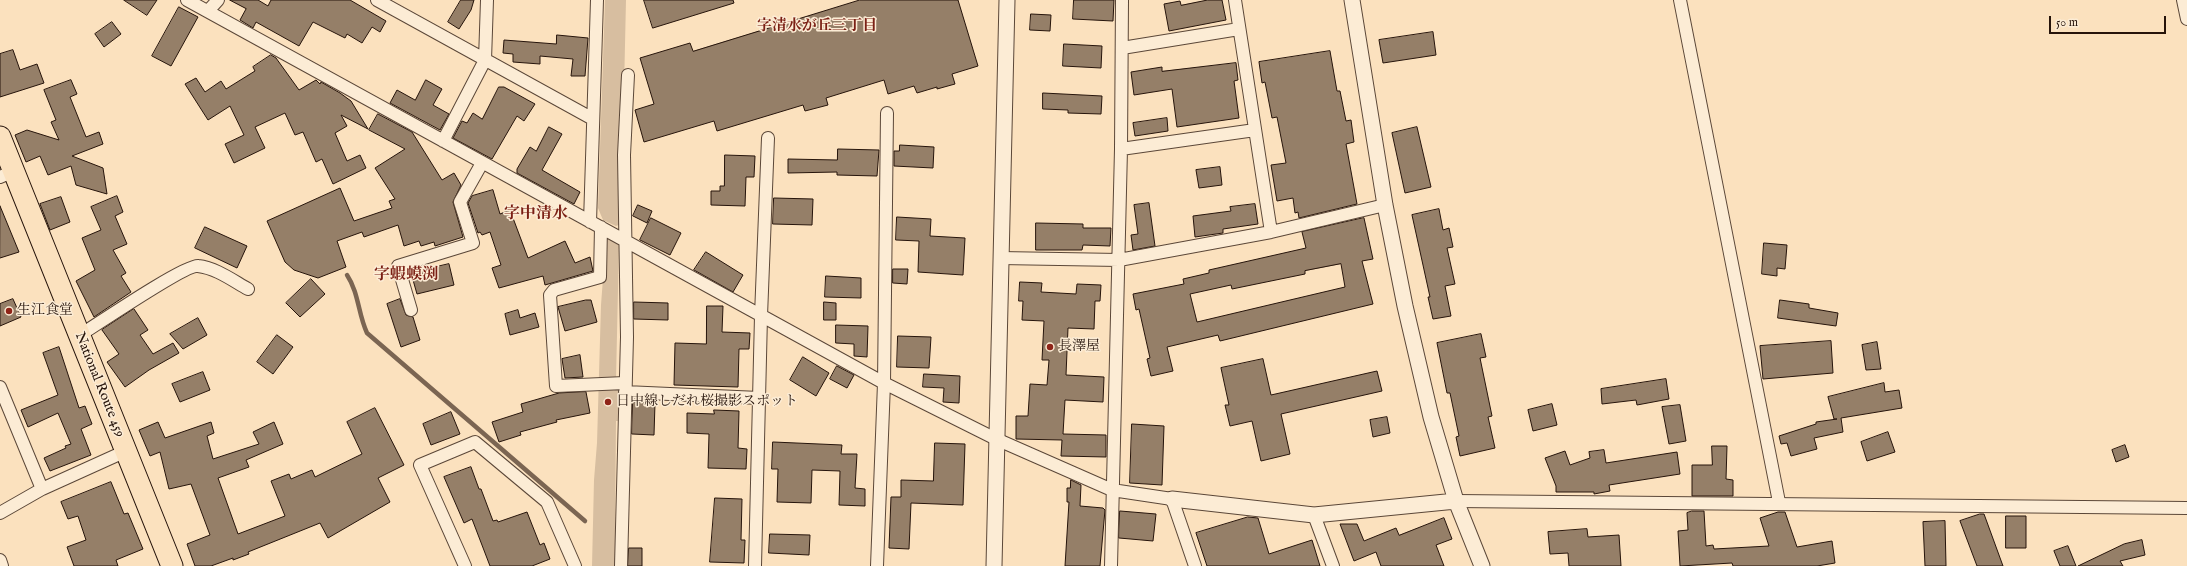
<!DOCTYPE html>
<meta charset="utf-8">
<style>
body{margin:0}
#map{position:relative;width:2187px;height:566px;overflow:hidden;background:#fbe1be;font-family:"IM FELL English",serif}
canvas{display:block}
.scale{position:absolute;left:2049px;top:16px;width:117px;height:18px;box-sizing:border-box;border:2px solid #26140b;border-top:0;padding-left:5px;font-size:12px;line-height:14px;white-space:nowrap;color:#26140b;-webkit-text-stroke:3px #fcecd5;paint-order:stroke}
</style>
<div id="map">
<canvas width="2187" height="566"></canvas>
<div class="scale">50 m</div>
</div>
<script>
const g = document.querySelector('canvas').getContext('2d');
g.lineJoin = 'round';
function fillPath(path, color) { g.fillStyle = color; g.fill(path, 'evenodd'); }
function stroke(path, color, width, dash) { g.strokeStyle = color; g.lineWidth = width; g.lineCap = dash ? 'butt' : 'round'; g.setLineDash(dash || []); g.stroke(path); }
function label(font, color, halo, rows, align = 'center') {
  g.font = font + ' "IM FELL English","Noto Serif JP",serif'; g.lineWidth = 3; g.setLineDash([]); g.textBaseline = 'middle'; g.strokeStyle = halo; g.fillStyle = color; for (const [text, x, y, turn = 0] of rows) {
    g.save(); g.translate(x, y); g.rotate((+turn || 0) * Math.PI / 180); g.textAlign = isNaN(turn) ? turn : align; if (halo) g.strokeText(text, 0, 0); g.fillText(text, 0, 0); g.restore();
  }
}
fillPath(new Path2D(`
 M605,0h21l-5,224 -5,2 -13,-6 -5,-12z
 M606,238l13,6 -3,136 4,7 -1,34h-3l-1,112 3,15 -1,18h-25l2,-86 3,-37 4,-138z`), '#d7bea0');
stroke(new Path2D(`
 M347,275c12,18 11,39 20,58l218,188`), '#7b6552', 4.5);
const building = new Path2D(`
 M124,0h33l-10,15z
 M230,0h28l10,6 3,-6h79l36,21 -6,11 -8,-5 -10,16 -15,-9 -2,4 -32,-16 -14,24 -43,-24 -3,6 -13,-8 6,-11z
 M461,0h13l-3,10 -12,19 -11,-7z
 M644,0h89l1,3 -81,25z
 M860,0h98l20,66 -26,8 3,10 -18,5v-2l-20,6 -3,-7 -26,8 -4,-14 -58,18 2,7 -23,6 -2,-6 -86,26 -3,-10 -70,21 -9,-32 19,-6 -14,-46 50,-15 3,8z
 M1074,0h40l-1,21 -40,-2z
 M1208,0h14l4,20 -57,11 -5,-27 16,-3 1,4z
 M179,7l19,10 -27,49 -19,-10z
 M1031,14l20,1 -1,16 -20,-1z
 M112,22l9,12 -17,13 -9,-13z
 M1433,32l3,23 -53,8 -4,-23z
 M557,35l31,3 -3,38h-14l2,-17 -33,-3v8l-27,-2v-8l-10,-1 1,-13 52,4z
 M1064,44l38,2 -1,22 -38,-2z
 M13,50l7,20 17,-6 7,19 -44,14v-43z
 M1330,51l7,40h3l6,30 5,-1 3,22 -8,2 11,60 -58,14 -1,-6 -3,1 -2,-15 -16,3 -6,-36 15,-2 -9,-46 -5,1 -7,-36 -3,1 -3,-21z
 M271,55l5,3 23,32 17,-10 4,4 1,-2 19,11 11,8 17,28 -27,-14 6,11 -12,7 12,28 13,-6 6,13 -33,16 -11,-25 -6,3 -13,-30 -8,3 -10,-22 -30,14 10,21 -31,15 -9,-19 19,-9 -14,-29 -22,14 -23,-36 11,-6 9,14 16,-11 5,8 29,-18 -2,-4z
 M1236,63l2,17 -4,1 5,37 -62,9 -5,-38 -38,6 -3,-23 31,-5v4z
 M71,80l6,14 -7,3 16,40 13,-5 4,12 -31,12 31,12 4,26 -31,-9 -5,-19 -23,9 -8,-19 -14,6 -11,-27 12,-5 32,10 -8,-18 5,-2 -12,-30z
 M426,80l16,9 -9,16 16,9 -9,16 -50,-27 7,-13 18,10z
 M499,87h5l31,17 -11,17 -7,-5 -25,43 -39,-21 9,-17 5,2 6,-10 9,6z
 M1043,93l59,3 -1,18 -33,-1v-3l-25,-1z
 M378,114l34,18 30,48 12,-7 7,12 -8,17 10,35 -28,9 -1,-4 -13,4 -2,-5 -15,5 -6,-21 -34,12 -2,-5 -25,9 9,26 -28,11 -24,-8 -9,-8 -18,-41 73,-33 14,33 38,-13 -3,-7 6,-2 -20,-31 30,-19 -36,-19z
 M1167,118l1,13 -33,5 -2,-13z
 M549,127l13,7 -20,36 38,22 -6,12 -57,-31v-4l13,-22 6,4z
 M1417,127l14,60 -26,6 -13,-60z
 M900,145l34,2 -1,21 -39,-2v-15h5z
 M838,149l41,1 -2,26 -40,-1v-3l-49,1v-14l49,1z
 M725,155l30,1 -1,21h-8l-1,29 -34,-1v-14h9v-5h4z
 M1220,167l2,18 -23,3 -3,-18z
 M493,190l7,24 10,-4 18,48 37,-17 10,22 15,-6 3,14 -48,14 -2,-9 -44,12 -7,-20 9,-3 -11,-33 -8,3 -2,-3 -2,1 -10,-30 4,-7z
 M117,196l6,16 -8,4 12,28 -14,6 13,23 -5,3 10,16 -37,25 -18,-36 19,-11 -13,-32 19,-8 -10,-23z
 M61,197l9,25 -20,8 -10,-26z
 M774,198l39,1 -1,26 -39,-1z
 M1149,203l6,43 -22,4 -2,-15 7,-1 -4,-29z
 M1255,204l3,20 -35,5v4l-28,4 -2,-21 38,-5 -1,-4z
 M638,205l14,6 -5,12 -14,-7z
 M0,206l19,46 -19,6z
 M1439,209l4,21 6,-2 4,19 -6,1 8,36 -10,2 6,30 -18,3 -5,-22h2l-18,-82z
 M897,217l34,2 -1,17 35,2 -2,37 -45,-3 1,-31 -23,-1z
 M651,218l30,15 -11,22 -30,-15z
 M1364,218l9,41 -11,2 11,43 -153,37 -2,-6 -51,12 6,24 -22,5 -4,-17 3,-1 -11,-49 -3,1 -3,-16 51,-10 -1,-5 26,-6v-3l97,-22 -4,-16zM1341,264l4,23 -148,35 -7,-28 41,-9 1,4 73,-15v-3z
 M1036,223l47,1v4h28l-1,18 -27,-1 -1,5h-46z
 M205,227l42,19 -10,22 -42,-20z
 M1764,243l23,2 -2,24 -8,-1v8l-15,-2z
 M706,252l37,23 -10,17 -39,-22z
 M449,264l5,21 -37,9 -6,-21z
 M893,269h15l-1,15 -14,-1z
 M826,276l35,2v20l-36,-1z
 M311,279l14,15 -25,23 -14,-14z
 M1020,282l22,1 -1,9 35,2 1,-10 24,1 -1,16h-5l-1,28 -26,-1 -2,47 38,2 -1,25 -38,-2 -2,34 43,1v22l-45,-1 1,-16 -46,-1v-23h12l2,-32 17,1 2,-25h-7l2,-39 -22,-1 1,-19h-4z
 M13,299l8,18 -21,9v-22z
 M400,299l6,16 7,2 7,23 -19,7 -14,-43z
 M586,300h5l6,22 -32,9 -7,-24z
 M1780,300l29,4v4l29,5 -2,13 -58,-8z
 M634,302l34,1v17l-34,-1z
 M824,302l12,1v17h-12z
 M707,306h16l-1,26 28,1 -1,16h-10l-1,38 -64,-2 1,-42 31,1z
 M134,309l14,21 -8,5 13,19 20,-11 6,10 -30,17 -24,17 -18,-25 12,-8 -17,-24z
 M518,310l2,8 15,-5 4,14 -29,8 -5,-21z
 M198,318l9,17 -24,14 -13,-15z
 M836,325l32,1 -1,31 -13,-1v-12l-18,-1z
 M1481,334l5,23 -6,1 12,58 -4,1 7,31 -35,8 -4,-19 3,-1 -9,-43h-3l-10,-50z
 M277,335l16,12 -20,27 -16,-12z
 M898,336l33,1 -2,31 -32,-1z
 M1831,341l2,32 -70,6 -3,-33z
 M1877,342l4,27 -15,1 -4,-25z
 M59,347l20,61 6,-2 7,18 -11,5 10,26 -41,16 -6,-13 22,-10 -1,-2 6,-2 -13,-31 -30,14 -7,-17 37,-15 -15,-42z
 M580,355l3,22 -18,1 -3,-19z
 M803,357l26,16 -13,23 -26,-16z
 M1263,359l8,36 106,-24 5,20 -101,23 9,40 -29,7 -9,-40 -22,5 -5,-21h4l-8,-37z
 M837,366l17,9 -7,13 -17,-9z
 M203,372l7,18 -30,12 -8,-18z
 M924,374l36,2 -1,27 -16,-1 1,-14 -21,-1z
 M1666,379l3,20 -32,6 -1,-5 -34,4 -1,-15z
 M1884,383l1,9 14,-2 3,18 -61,10 2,14 -29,6 3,11 -26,7 -4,-13 -6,1 -2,-8 37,-12v-2l21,-3h-3l-6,-22z
 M586,392l4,21 -34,7 1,2 -37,10 1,3 -22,7 -7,-20 31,-10 -2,-8 38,-11z
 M633,402l22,1 -1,32 -22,-1z
 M1552,404l5,21 -24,6 -5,-21z
 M1680,405l6,36 -17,3 -7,-37z
 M375,408l29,57 -26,13 12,24 -62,36 -8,-15 -72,29 1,2 -16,6v-2l-22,8h-16l-8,-22 23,-9 -19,-51 -22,5 -9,-37 -10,4 -11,-26 19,-8 7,16 46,-16 3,11 -7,3 6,23 46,-15 -6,-12 21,-10 9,22 -37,16 3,7 -31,11 20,56 47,-18 -14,-35 18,-7 2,5 21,-9 3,7 47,-23 -15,-32z
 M714,410l25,1 -1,37 9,1 -1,20 -38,-1 1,-34 -22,-1v-20l27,1z
 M451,412l9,22 -29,11 -8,-21z
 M1387,417l3,16 -17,4 -3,-17z
 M1132,424l32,2 -2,59 -32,-2z
 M1888,432l7,20 -28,9 -6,-19z
 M773,442l69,3 -1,9h16l-2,34 10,1v17l-26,-1 1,-34 -28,-1 -1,33 -34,-1 1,-33h-6z
 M935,443l30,1 -2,61 -52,-2 -2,46 -20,-1 2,-51h10v-17l32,1z
 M2125,445l4,12 -13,5 -4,-12z
 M1712,446h15l-1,33 7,1v16h-41v-31h20z
 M1604,450l2,13 71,-11 3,22 -71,11 1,6 -16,3v-2h-38v-6l-11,-28 20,-7 5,14 20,-7 -1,-6z
 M471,467l8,22h2l12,32 4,-1 1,2 29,-10 13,33 4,-2 6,16 -18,7h-42l-18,-47 -8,4 -20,-46z
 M1071,480l10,5 -1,21 23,2 2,2 -5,56h-35l4,-64h-2v-14h3z
 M111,482l13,32 4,-1 15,36 -27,11 2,6h-44l-7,-19 19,-7 -8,-24 -10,3 -7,-17z
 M715,498l27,1 -1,41h4l-1,23 -34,-1z
 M1120,511l36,3 -3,27 -34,-3z
 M1692,511h12l2,35 7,-1 1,4 55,-3 -9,-28 18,-6h7l12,35 35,-6 3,22 -18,3h-84l-1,-3 -52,3 -2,-35 10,-1 -1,-17z
 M1980,514h4l19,52h-26l-17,-45z
 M2006,516h20v32h-20z
 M1248,517l10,1 11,36 43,-14 8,26h-113l-11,-33z
 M1444,518l8,21 -16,6 8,21h-63l-5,-14 -22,9 -14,-37h17l7,17 32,-13 3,7z
 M1945,521l1,45h-21l-2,-44z
 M1587,529l1,8 31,-2 2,31h-52l-1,-13 -18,1 -2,-22z
 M770,534l40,1 -1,20 -40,-2z
 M2142,540l3,15 -25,6 3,5h-45l46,-22z
 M2068,546l8,20h-16l-6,-15z
 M629,548h13v18h-14z`);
fillPath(building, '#957f68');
stroke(building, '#26140b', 1);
const minor = new Path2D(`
 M187,0l697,383 112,56 116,51 60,9 23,67
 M377,0l216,119
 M1235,0l36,232
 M1680,0l99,502
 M2183,0l4,19
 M208,11l10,-11
 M1122,48l117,-19
 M443,141l42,-81 2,-60
 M1121,149l134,-19
 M0,177l14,-6
 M590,222l7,-222
 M601,227l-1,50 -46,13 -4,5 6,91 69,-3
 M1000,258l119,2 152,-28 114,-27
 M411,310l-13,-44 75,-23 -13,-41 22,-39
 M80,335c16,-10 106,-71 118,-69 18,2 34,14 50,23
 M0,387l42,102
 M625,392l134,6
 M1456,501l731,7
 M0,513l42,-24 84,-38
 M1314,515l19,51
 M0,560l2,6
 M465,566l-45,-101 55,-23 72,60 28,64
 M621,566l6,-229 -3,-182 4,-80
 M755,566l6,-250 7,-178
 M877,566l7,-183 3,-270
 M1111,566l10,-417 1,-149`);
const tertiary = new Path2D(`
 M1352,0l33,205 20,101 26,111 25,84 26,65
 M1172,499l142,16 142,-14
 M994,566l13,-566`);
const trunk = new Path2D(`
 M0,137l172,429`);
stroke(minor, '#5b4738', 14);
stroke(tertiary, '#5b4738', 17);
stroke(trunk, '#26140b', 23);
stroke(minor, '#fcecd5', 12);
stroke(tertiary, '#fcecd5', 15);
stroke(trunk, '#fbe1be', 21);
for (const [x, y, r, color] of [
 [9,311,4,"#8f2418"],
 [1050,347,4,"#8f2418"],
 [608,402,4,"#8f2418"]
]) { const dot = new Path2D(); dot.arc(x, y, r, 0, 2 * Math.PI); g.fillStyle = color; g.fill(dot); stroke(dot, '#fcecd5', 1.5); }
label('14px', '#26140b', '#fcecd5', [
 ["生江食堂",17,311],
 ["長澤屋",1058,347],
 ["日中線しだれ桜撮影スポット",616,402]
], 'left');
label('14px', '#26140b', '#fcecd5', [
 ["National Route 459",99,385,68]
]);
label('bold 15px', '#7a1f14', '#fcecd5', [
 ["字清水が丘三丁目",817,27]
]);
label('bold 16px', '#7a1f14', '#fcecd5', [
 ["字中清水",536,215],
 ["字蝦蟆渕",406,276]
]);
</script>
